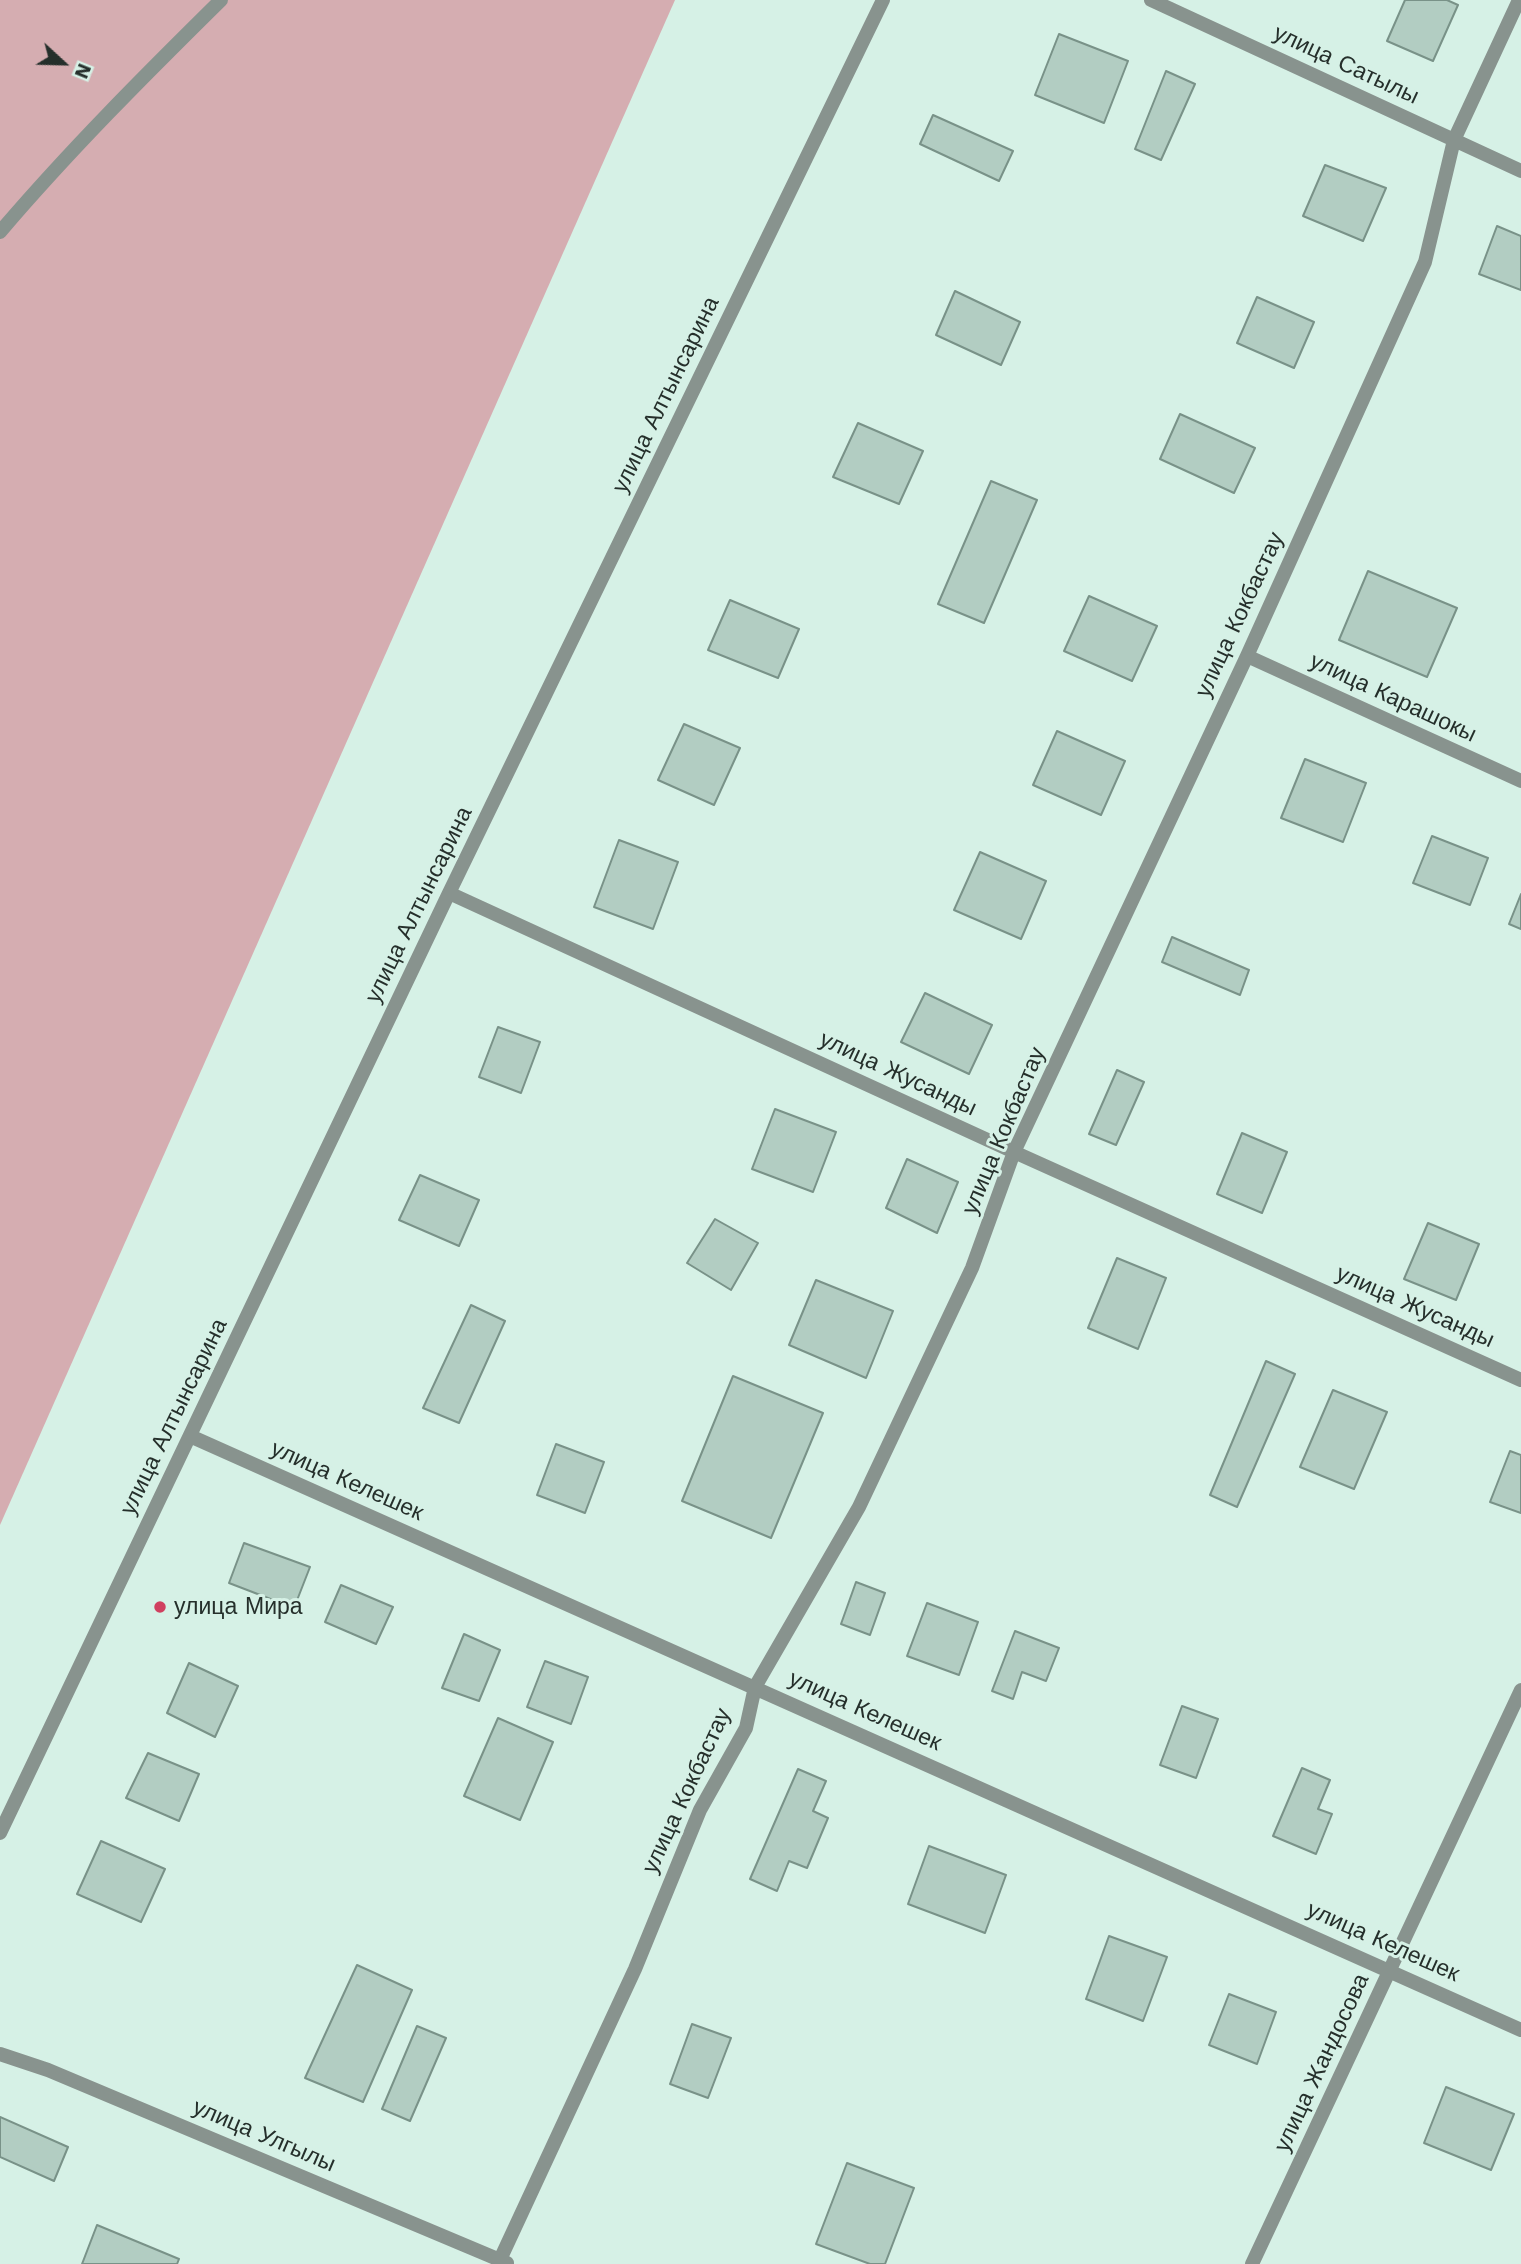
<!DOCTYPE html>
<meta charset="utf-8">
<style>
body{margin:0}
#map{position:relative;width:1521px;height:2264px;overflow:hidden;background:#d6f1e6;font-family:"Work Sans",sans-serif}
canvas{display:block}
.north{position:absolute;left:28px;top:28px;width:70px;height:70px;-webkit-text-stroke:5px #d6f1e6;paint-order:stroke;rotate:112deg;font-size:19px;font-weight:700;line-height:28px;text-align:center;color:#252f2b}
.north::after{content:'';display:block;margin:auto;width:24px;height:32px;background:#252f2b;clip-path:polygon(50% 0,100% 100%,50% 72%,0 100%)}
</style>
<div id="map">
<canvas width="1521" height="2264"></canvas>
<div class="north">N</div>
</div>
<script>
const g = document.querySelector('canvas').getContext('2d');
g.lineJoin = 'round';
function fillPath(path, color) { g.fillStyle = color; g.fill(path, 'evenodd'); }
function stroke(path, color, width, dash) { g.strokeStyle = color; g.lineWidth = width; g.lineCap = dash ? 'butt' : 'round'; g.setLineDash(dash || []); g.stroke(path); }
function label(font, color, halo, rows, align = 'center') {
  g.font = font + ' "Work Sans",sans-serif'; g.lineWidth = 6; g.setLineDash([]); g.textBaseline = 'middle'; g.strokeStyle = halo; g.fillStyle = color; for (const [text, x, y, turn = 0] of rows) {
    g.save(); g.translate(x, y); g.rotate((+turn || 0) * Math.PI / 180); g.textAlign = isNaN(turn) ? turn : align; if (halo) g.strokeText(text, 0, 0); g.fillText(text, 0, 0); g.restore();
  }
}
fillPath(new Path2D(`
 M0,0h675l-675,1525z`), '#d5adb1');
const building = new Path2D(`
 M1405,0h42l11,5 -25,56 -46,-20z
 M1059,34l69,27 -24,62 -69,-28z
 M1166,71l29,13 -34,76 -26,-11z
 M933,115l80,36 -14,30 -79,-37z
 M1325,165l61,23 -23,53 -60,-25z
 M1497,226l24,10v54l-42,-16z
 M955,291l65,31 -19,43 -65,-30z
 M1257,297l57,25 -20,46 -57,-25z
 M1180,414l75,34 -21,45 -74,-34z
 M858,423l65,28 -24,53 -66,-27z
 M991,481l46,19 -53,123 -46,-19z
 M1368,571l89,37 -30,69 -88,-37z
 M1089,596l68,30 -25,55 -68,-30z
 M730,600l69,29 -21,49 -70,-28z
 M684,724l56,24 -26,57 -56,-25z
 M1057,731l68,30 -24,54 -68,-30z
 M1305,759l61,24 -23,59 -62,-24z
 M1432,836l56,22 -18,47 -57,-22z
 M619,840l59,22 -25,67 -59,-22z
 M980,852l66,29 -25,58 -67,-29z
 M1521,894v35l-12,-5z
 M1172,937l77,33 -9,25 -78,-33z
 M925,993l67,32 -23,49 -68,-32z
 M498,1027l42,15 -19,51 -42,-16z
 M1117,1070l27,12 -28,63 -27,-11z
 M775,1109l61,23 -23,60 -61,-23z
 M1242,1133l45,19 -25,61 -45,-19z
 M907,1159l51,23 -21,51 -51,-25z
 M420,1175l59,25 -20,46 -60,-26z
 M715,1219l43,24 -27,47 -44,-27z
 M1428,1223l51,21 -23,56 -52,-21z
 M1117,1258l49,20 -28,71 -50,-21z
 M816,1280l77,31 -27,67 -77,-33z
 M471,1305l34,16 -46,102 -36,-15z
 M1266,1361l29,13 -58,133 -27,-12z
 M733,1376l90,37 -52,125 -89,-37z
 M1333,1390l54,22 -33,77 -54,-22z
 M556,1444l48,18 -19,51 -48,-18z
 M1510,1451l11,4v58l-31,-11z
 M244,1543l66,24 -16,41 -65,-25z
 M856,1582l29,11 -15,42 -29,-11z
 M341,1585l52,22 -17,37 -51,-22z
 M927,1603l51,19 -19,53 -52,-19z
 M1015,1631l44,17 -13,33 -24,-9 -9,27 -21,-8z
 M464,1634l36,16 -21,51 -37,-13z
 M545,1661l43,16 -17,47 -44,-17z
 M189,1663l49,23 -23,51 -48,-24z
 M1182,1706l36,13 -22,59 -36,-13z
 M498,1718l55,24 -33,78 -56,-24z
 M148,1753l51,21 -20,47 -53,-23z
 M1302,1768l28,12 -12,29 14,5 -16,40 -43,-18z
 M798,1769l28,12 -13,30 15,7 -21,50 -18,-7 -12,30 -27,-12z
 M101,1841l64,28 -24,53 -64,-28z
 M929,1846l77,29 -21,58 -77,-29z
 M1109,1936l58,21 -24,64 -57,-22z
 M357,1965l55,25 -49,112 -58,-24z
 M1229,1994l47,18 -19,52 -48,-19z
 M692,2024l39,14 -23,60 -38,-14z
 M417,2026l29,12 -36,83 -28,-12z
 M1446,2087l68,27 -23,56 -67,-27z
 M0,2117l68,30 -14,34 -54,-24z
 M847,2163l67,25 -29,76h-15l-54,-20z
 M97,2225l82,34 -2,5h-95z`);
fillPath(building, '#b2cdc2');
stroke(building, '#799288', 2);
stroke(new Path2D(`
 M1151,0l370,171
 M0,232c69,-81 145,-157 221,-232
 M1247,656l274,125
 M449,893l565,259 507,228
 M190,1436l1331,594
 M0,1833l449,-940 434,-893
 M0,2054l48,16 459,193
 M498,2264l137,-295 65,-159 46,-82 9,-41 104,-180 113,-239 42,-116 233,-496 178,-394 29,-122 65,-140
 M1252,2264l269,-574`), '#88938e', 14);
for (const [x, y, r, color] of [
 [160,1607,7,"#d0405f"]
]) { const dot = new Path2D(); dot.arc(x, y, r, 0, 2 * Math.PI); g.fillStyle = color; g.fill(dot); stroke(dot, '#d6f1e6', 2.5); }
label('23px', '#252f2b', '#d6f1e6', [
 ["улица Сатылы",1346,65,25],
 ["улица Алтынсарина",666,395,-64],
 ["улица Кокбастау",1240,615,-65],
 ["улица Карашокы",1393,698,25],
 ["улица Алтынсарина",419,905,-64],
 ["улица Жусанды",898,1074,25],
 ["улица Кокбастау",1004,1131,-67],
 ["улица Жусанды",1415,1307,24],
 ["улица Алтынсарина",174,1417,-64],
 ["улица Келешек",347,1481,24],
 ["улица Келешек",865,1711,24],
 ["улица Кокбастау",687,1791,-65],
 ["улица Келешек",1383,1942,24],
 ["улица Жандосова",1322,2063,-65],
 ["улица Улгылы",264,2136,23]
]);
label('23px', '#252f2b', '#d6f1e6', [
 ["улица Мира",174,1607]
], 'left');
</script>
